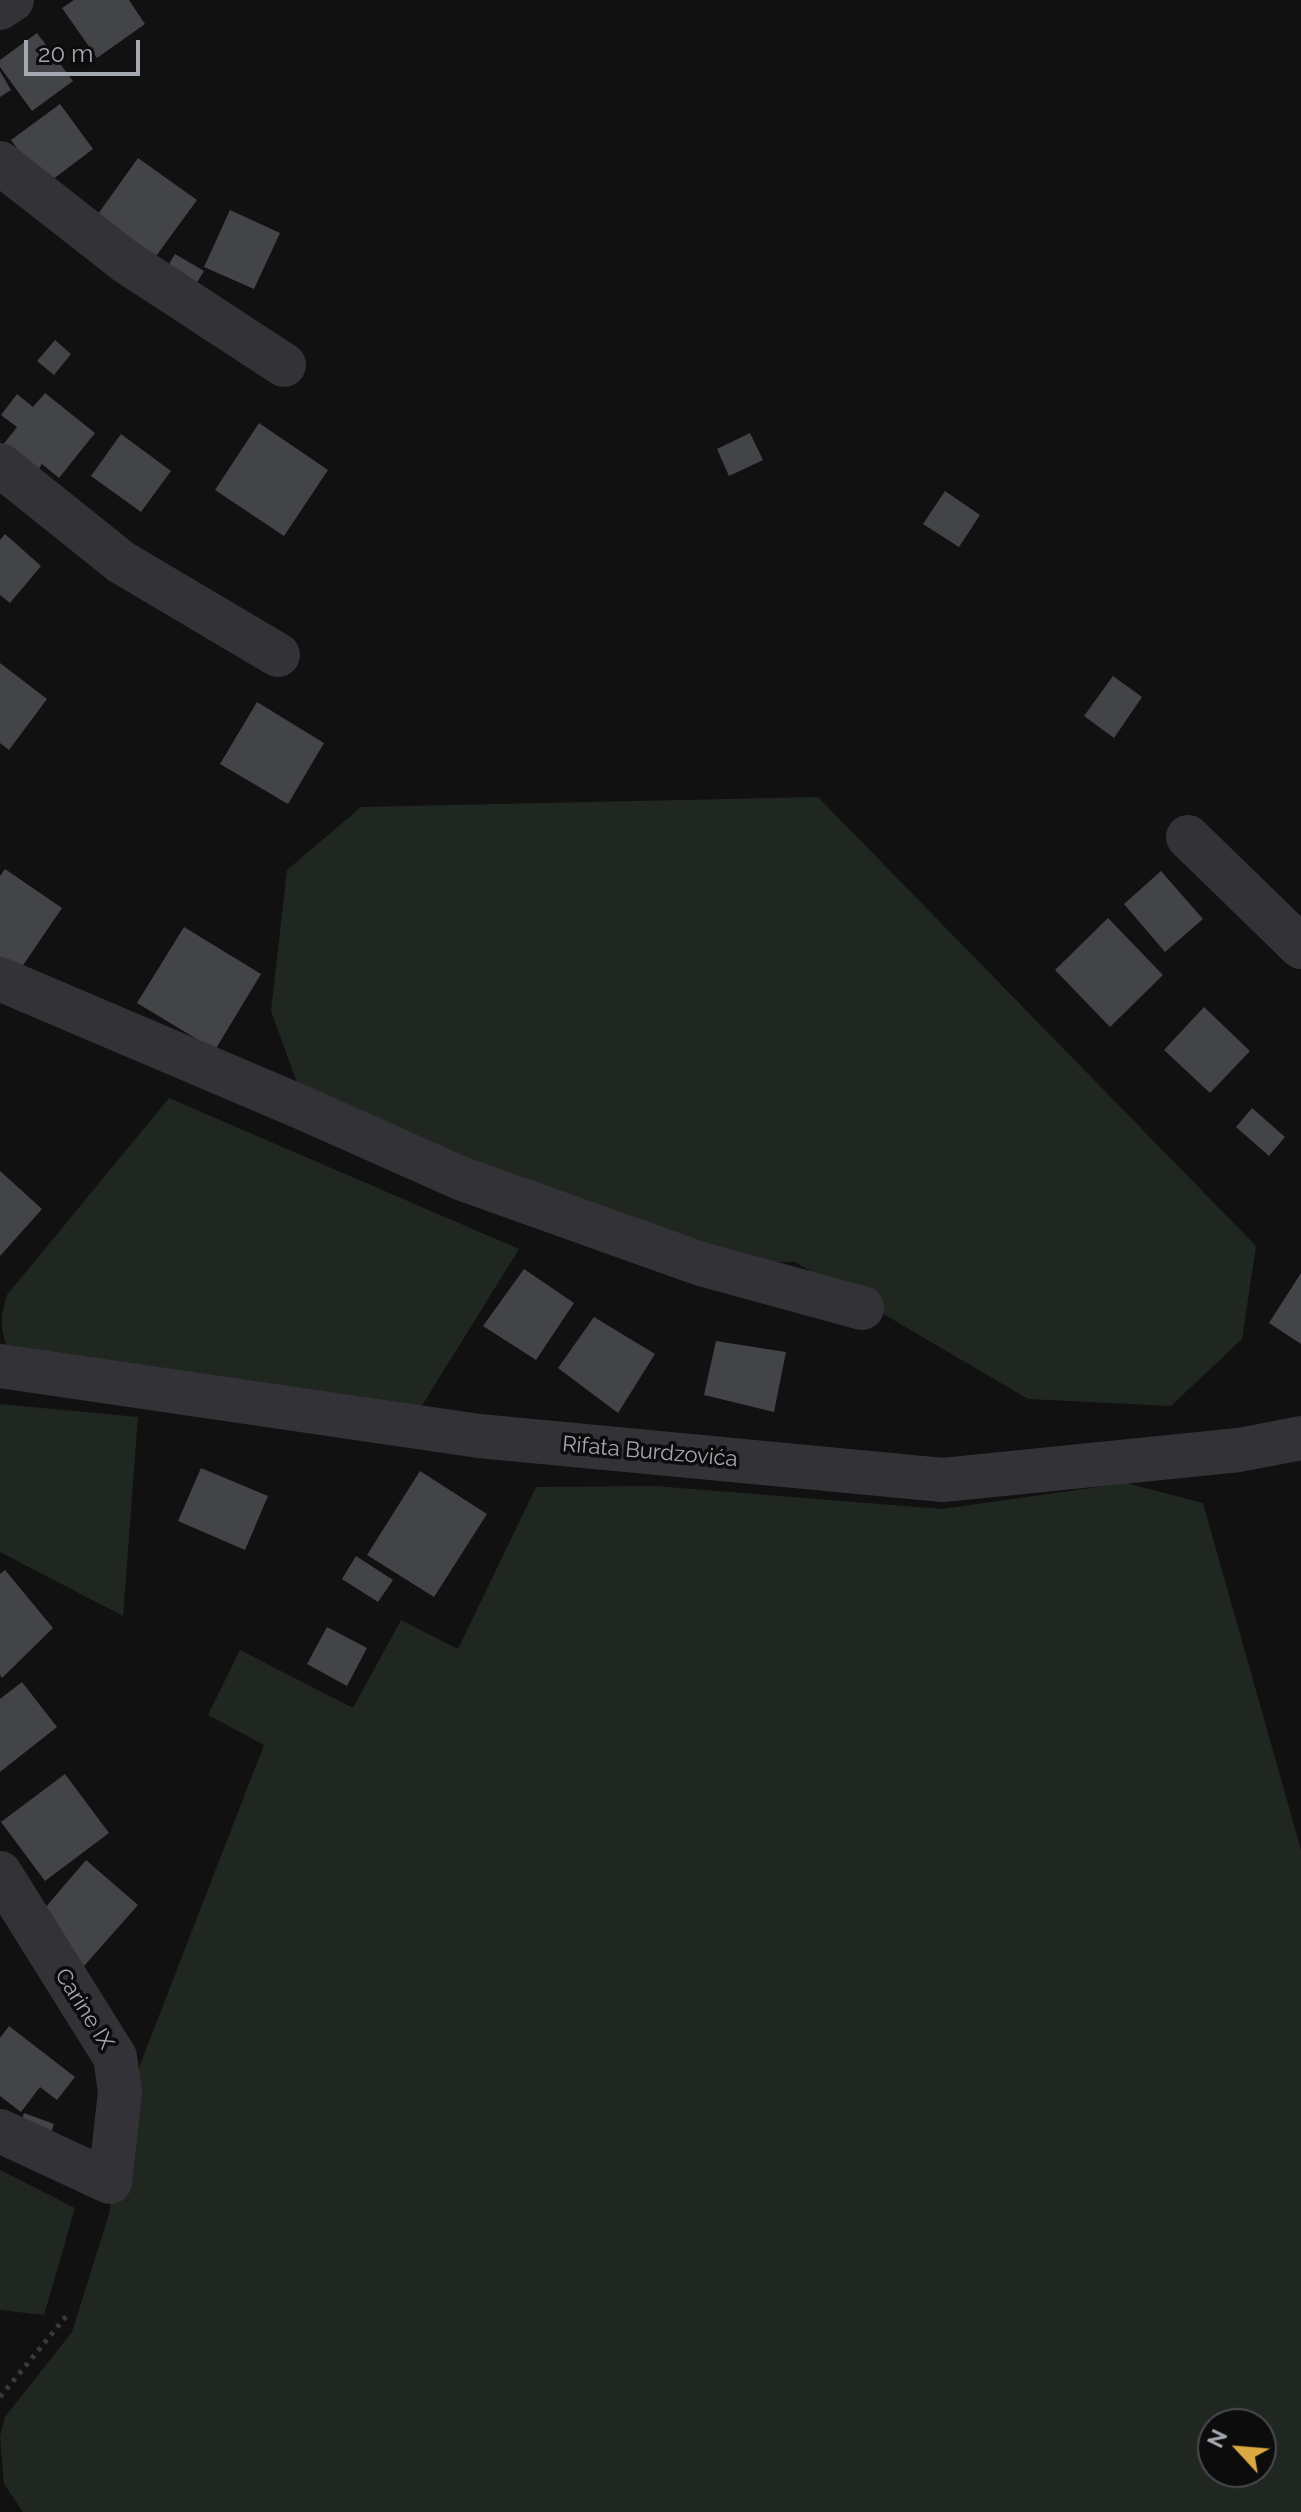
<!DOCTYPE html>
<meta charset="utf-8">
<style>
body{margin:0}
#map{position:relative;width:1301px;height:2512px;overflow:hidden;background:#111112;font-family:Raleway,sans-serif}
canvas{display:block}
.north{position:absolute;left:1197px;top:2408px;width:80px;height:80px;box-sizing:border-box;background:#0c0c0d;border:2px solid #494a4f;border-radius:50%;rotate:296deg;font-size:22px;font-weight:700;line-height:32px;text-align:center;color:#a4a8b1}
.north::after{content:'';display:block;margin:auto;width:28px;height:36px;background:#dba941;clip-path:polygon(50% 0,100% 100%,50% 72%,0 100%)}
.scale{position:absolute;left:24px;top:40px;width:116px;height:36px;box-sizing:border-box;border:4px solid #a4a8b1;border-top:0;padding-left:10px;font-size:24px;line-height:28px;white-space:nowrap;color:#a4a8b1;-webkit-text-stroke:6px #0c0c0d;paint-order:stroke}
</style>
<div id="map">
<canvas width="1301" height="2512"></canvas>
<div class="north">N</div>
<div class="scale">20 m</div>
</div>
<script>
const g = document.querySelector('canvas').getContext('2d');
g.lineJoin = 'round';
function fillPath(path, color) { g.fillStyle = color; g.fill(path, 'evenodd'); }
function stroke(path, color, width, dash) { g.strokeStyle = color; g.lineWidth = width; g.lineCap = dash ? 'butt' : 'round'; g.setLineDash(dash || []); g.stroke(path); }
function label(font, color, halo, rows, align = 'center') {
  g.font = font + ' Raleway,sans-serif'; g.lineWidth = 7; g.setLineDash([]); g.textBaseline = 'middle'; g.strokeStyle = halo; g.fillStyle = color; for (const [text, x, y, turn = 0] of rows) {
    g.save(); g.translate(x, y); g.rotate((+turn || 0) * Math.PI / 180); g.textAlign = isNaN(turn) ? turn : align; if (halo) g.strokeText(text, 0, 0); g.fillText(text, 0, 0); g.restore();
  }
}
fillPath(new Path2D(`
 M818,797l438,449 -14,93 -71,67 -143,-7 -233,-137 -110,1 -386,-175 -28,-77 16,-141 74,-63z
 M169,1098l350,151 -98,158 -413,-57c-8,-24 -8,-31 -1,-55z
 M0,1404l138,13 -15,199 -123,-64z
 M1126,1483l77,20 98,347v662h-1278l-19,-28 -4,-48 5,-19 67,-85 37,-118 17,-113 138,-356 -56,-30 32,-65 113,58 48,-88 57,29 78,-162 119,-1 287,23zM1213,2424h48v48h-48z
 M0,2170l75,38 -31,107 -44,-5z`), '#202721');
fillPath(new Path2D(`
 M74,0h55l16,24 -48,34 -35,-50z
 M37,33l36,48 -41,30 -32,-44v-7z
 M0,71l11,19 -11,7z
 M60,104l33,45 -49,37 -33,-46z
 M138,158l59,42 -46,63 -58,-42z
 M230,210l50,23 -26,56 -50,-22z
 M175,254l29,17 -12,20 -29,-17z
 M55,340l16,14 -17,21 -17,-14z
 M45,393l50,40 -36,45 -17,-14 -6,9 -34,-27 15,-19 -16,-12 16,-21 16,13z
 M259,423l69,47 -44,66 -69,-46z
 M750,433l13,27 -34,16 -12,-27z
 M121,434l50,37 -30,41 -50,-36z
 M945,491l35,24 -21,32 -36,-23z
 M5,534l36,32 -31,37 -10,-8v-55z
 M0,663l47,36 -38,51 -9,-7z
 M1113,676l29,21 -28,41 -30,-22z
 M257,702l67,41 -36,61 -68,-40z
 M5,869l57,39 -49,72 -13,-9v-95z
 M1161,871l42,48 -38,33 -41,-48z
 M1108,918l55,57 -53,52 -55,-57z
 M184,927l77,47 -46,76 -78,-47z
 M1204,1007l46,44 -40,42 -46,-43z
 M1252,1108l33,29 -16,19 -33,-29z
 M0,1171l42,38 -42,47z
 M524,1269l50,34 -38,57 -53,-34z
 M1301,1273v71l-32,-21z
 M594,1317l61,37 -37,59 -60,-45z
 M716,1341l70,11 -12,60 -70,-17z
 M201,1468l67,28 -23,54 -67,-29z
 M420,1471l67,43 -53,83 -67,-42z
 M356,1556l37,24 -15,22 -36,-23z
 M5,1570l48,58 -51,50 -2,-3v-101z
 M327,1627l40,21 -20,38 -40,-22z
 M22,1682l35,45 -57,45v-73z
 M65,1774l44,59 -64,48 -44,-59z
 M86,1860l52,45 -54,61 -51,-44z
 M9,2026l66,51 -18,23 -17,-13 -19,25 -21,-16v-58z
 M24,2113l30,11 -7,20 -30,-11z`), '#434447');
stroke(new Path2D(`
 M0,2397l68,-83`), '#393a3e', 5, [4, 6]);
stroke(new Path2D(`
 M0,8l12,-8
 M0,163l125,98 159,104
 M0,465l121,97 157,93
 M1188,837l113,110
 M0,979l303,129 157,70 241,86 161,44
 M0,1366l479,70 464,44 296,-30 62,-12
 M0,1873l115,184 5,35 -10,90 -110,-51`), '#333337', 44);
label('22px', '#a4a8b1', '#0c0c0d', [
 ["Rifata Burdzovića",650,1452,5],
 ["Carine IX",84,2009,58]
]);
</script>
